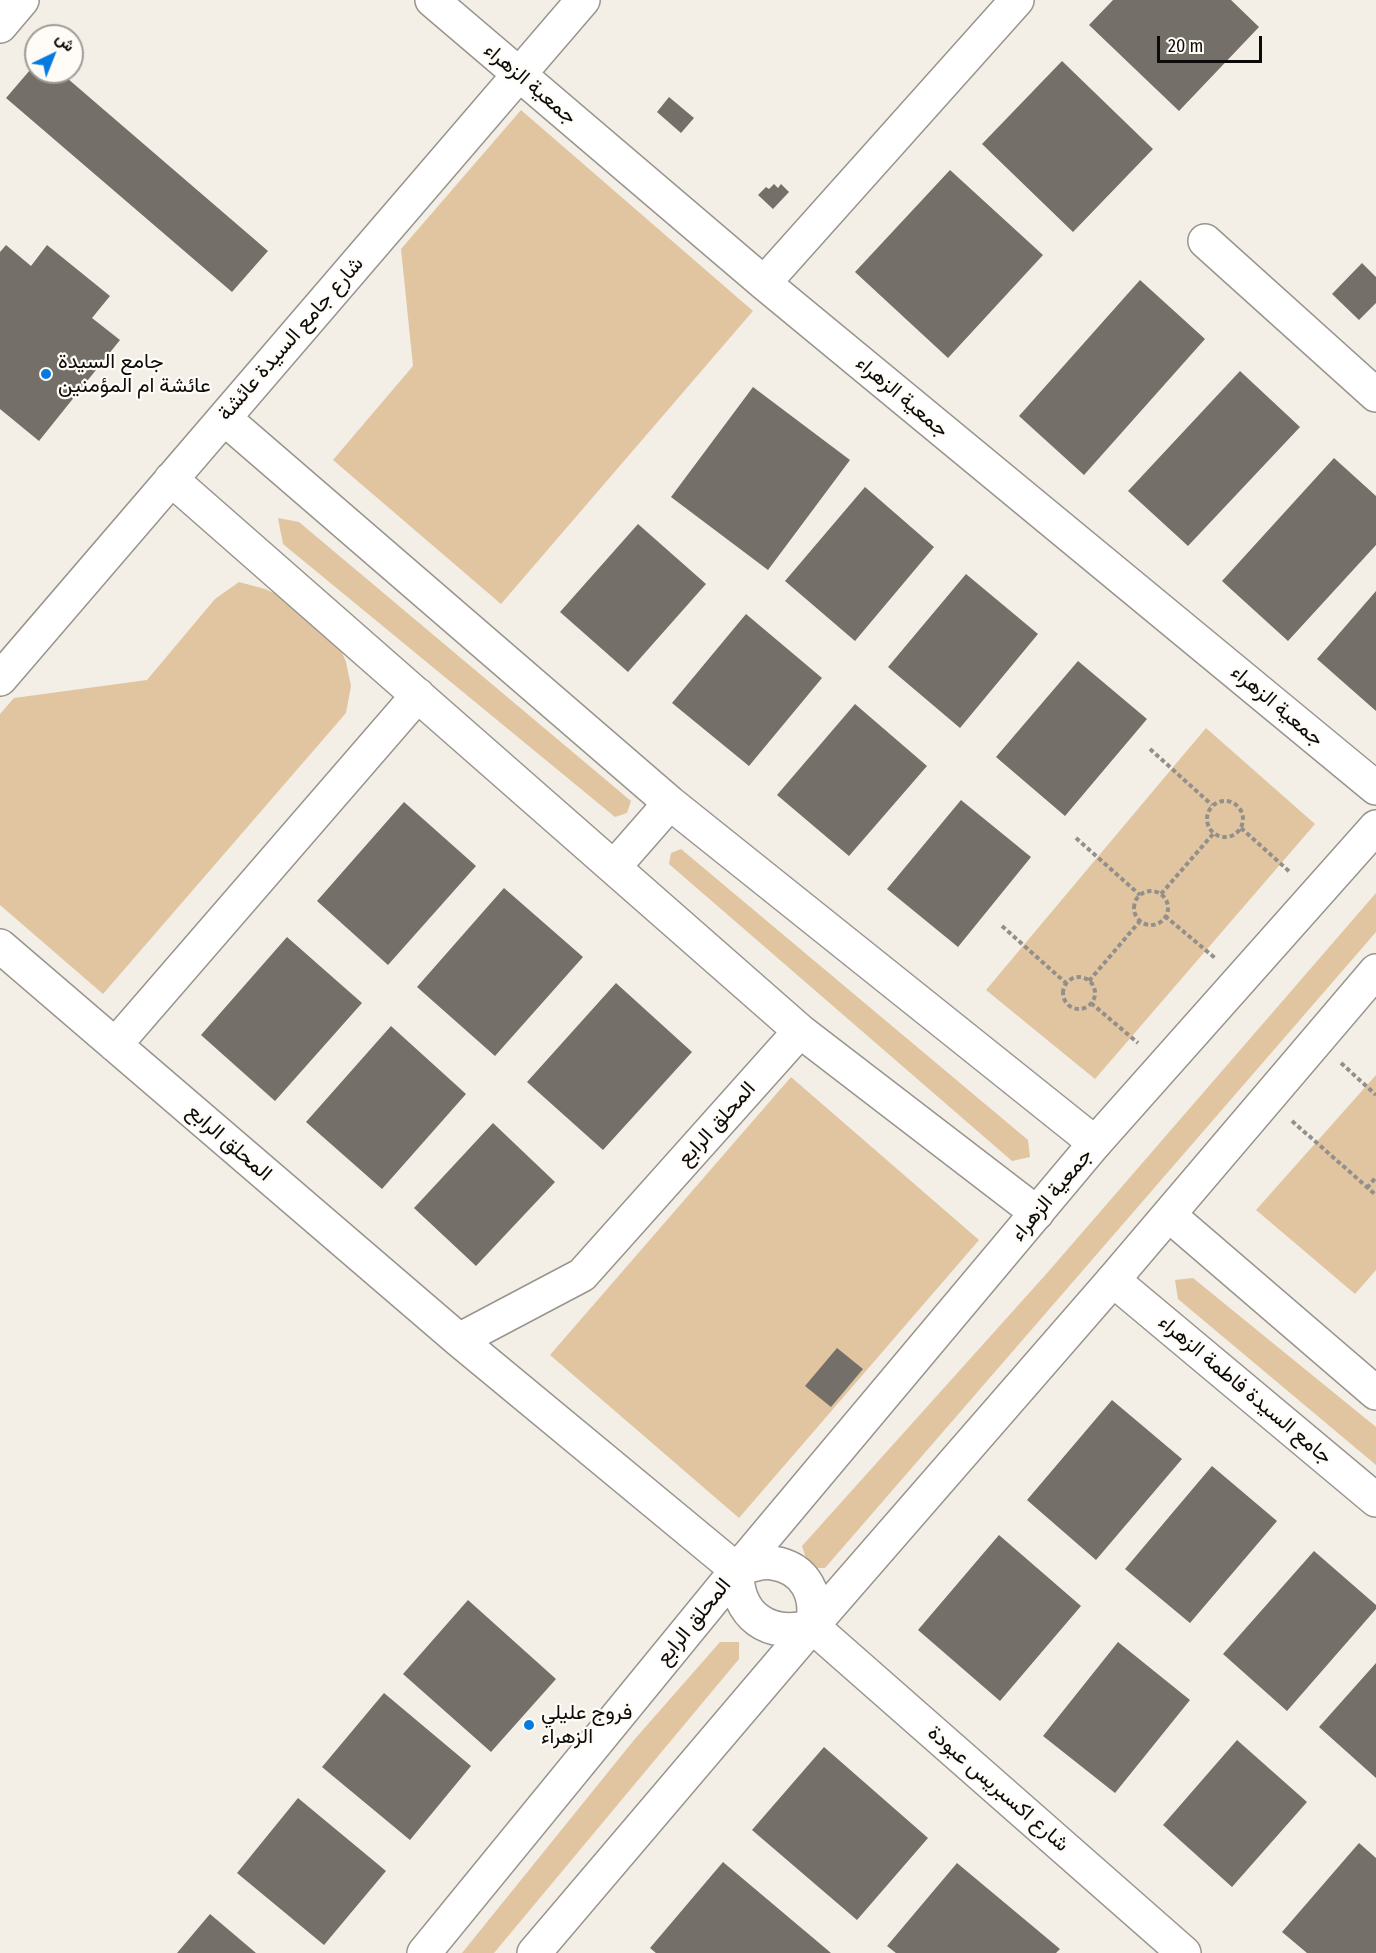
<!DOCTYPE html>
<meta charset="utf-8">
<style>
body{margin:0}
#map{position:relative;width:1376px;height:1953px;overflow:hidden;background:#f3eee6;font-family:"Fira Sans Condensed",Vazirmatn,sans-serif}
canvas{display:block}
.north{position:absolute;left:24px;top:24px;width:60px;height:60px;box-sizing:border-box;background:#fffcf7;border:2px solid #9e9c98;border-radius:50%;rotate:43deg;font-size:16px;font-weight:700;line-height:24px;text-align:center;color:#0d0b09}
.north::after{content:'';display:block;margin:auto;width:21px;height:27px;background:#057be1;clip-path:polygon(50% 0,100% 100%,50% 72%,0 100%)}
.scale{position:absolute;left:1157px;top:36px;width:105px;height:27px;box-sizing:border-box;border:3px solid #0d0b09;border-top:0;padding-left:8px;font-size:18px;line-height:21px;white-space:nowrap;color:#0d0b09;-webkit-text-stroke:4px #fffcf7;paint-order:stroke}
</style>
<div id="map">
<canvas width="1376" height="1953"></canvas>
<div class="north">ش</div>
<div class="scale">20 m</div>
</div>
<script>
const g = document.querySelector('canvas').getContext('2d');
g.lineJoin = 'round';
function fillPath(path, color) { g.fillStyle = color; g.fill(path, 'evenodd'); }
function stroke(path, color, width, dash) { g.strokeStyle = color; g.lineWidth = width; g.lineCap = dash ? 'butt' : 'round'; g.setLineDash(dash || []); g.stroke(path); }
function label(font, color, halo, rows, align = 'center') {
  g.font = font + ' "Fira Sans Condensed",Vazirmatn,sans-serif'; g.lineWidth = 4.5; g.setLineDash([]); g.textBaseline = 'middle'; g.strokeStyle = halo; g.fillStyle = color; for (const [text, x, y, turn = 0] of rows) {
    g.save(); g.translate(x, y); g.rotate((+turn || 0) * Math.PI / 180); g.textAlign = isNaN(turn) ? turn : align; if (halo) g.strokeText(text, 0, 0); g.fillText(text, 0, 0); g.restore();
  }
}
fillPath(new Path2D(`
 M521,110l232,201 -252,293 -168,-144 80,-94 -12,-117z
 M278,518l21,4 332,279 -4,12 -12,4 -332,-273z
 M239,582l26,7 29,13 41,34 11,26 5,24 -5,27 -243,281 -103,-89v-191l14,-16 133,-18 68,-81z
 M1206,728l109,96 -220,255 -109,-89z
 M681,849l347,291 2,17 -18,4 -343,-297 2,-11z
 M1376,893v39l-551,636h-16l-7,-22 246,-274z
 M1376,1075v195l-21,24 -99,-84z
 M791,1077l188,163 -240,278 -189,-163z
 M1193,1278l183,149v38l-198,-166 -3,-19z
 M720,1642h19v17l-245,294h-32l172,-213z`), '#e1c5a1');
fillPath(new Path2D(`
 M1113,0h118l28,27 -80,84 -90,-86z
 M1062,61l91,88 -80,83 -91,-88z
 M36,63v9h24l208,179 -36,41 -226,-194z
 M669,97l25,21 -13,15 -24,-21z
 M950,170l93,85 -95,103 -93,-86z
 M774,184l4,4 3,-4 8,8 -16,17 -15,-14 8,-8 3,2z
 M6,245l25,21 16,-21 63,51 -18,22 28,22 -81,101 -39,-32v-157z
 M1362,263l14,14v26l-17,17 -27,-26z
 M1140,280l65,59 -121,136 -65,-59z
 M1240,371l60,56 -112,119 -60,-55z
 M753,387l97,73 -82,110 -97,-73z
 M1334,458l42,38v49l-88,96 -66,-60z
 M865,487l69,60 -79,94 -70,-60z
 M638,524l68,60 -78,88 -68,-60z
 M966,574l72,60 -78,94 -72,-61z
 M1376,591v120l-59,-52z
 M746,614l76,64 -73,88 -77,-63z
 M1078,661l69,58 -82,97 -69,-59z
 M855,704l72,62 -78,90 -72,-61z
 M961,800l70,57 -73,90 -71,-58z
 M404,802l72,64 -88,99 -71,-64z
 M504,888l79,69 -88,99 -78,-69z
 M287,937l75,66 -87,98 -74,-66z
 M616,983l76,69 -89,98 -76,-68z
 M391,1026l75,68 -84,95 -76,-67z
 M493,1123l62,59 -79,84 -62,-58z
 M837,1348l26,21 -32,38 -26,-21z
 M1112,1400l70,59 -86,101 -69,-60z
 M1212,1466l65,55 -87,102 -65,-54z
 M999,1535l82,71 -81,95 -82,-71z
 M1314,1551l62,54v4l-89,102 -64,-57z
 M468,1600l88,79 -65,73 -88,-78z
 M1118,1642l72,58 -75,93 -72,-57z
 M1376,1663v115l-57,-51z
 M384,1693l87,73 -61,74 -88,-73z
 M1237,1740l70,62 -75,85 -69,-62z
 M824,1747l104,91 -71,82 -105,-90z
 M298,1798l88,73 -62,74 -87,-72z
 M1359,1843l17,15v95h-69l-25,-21z
 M723,1862l108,91h-175l-6,-5z
 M957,1863l103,86 -4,4h-160l-9,-7z
 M210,1914l46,39h-79z`), '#746f68');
const street = new Path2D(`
 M432,0l332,283 612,505
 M0,26l22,-26
 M1205,241l171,154
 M764,283l253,-283
 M224,418l446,385 425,340
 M171,479l629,552 237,182
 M0,679l583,-679
 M614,867l56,-64
 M0,946l459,394 278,230
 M115,1045l303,-350
 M1169,1215l207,178
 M1113,1280l263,220
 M459,1340l123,-65 218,-244
 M812,1626l372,327`);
const secondary = new Path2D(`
 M737,1570c11,-4 24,-9 36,-7 33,5 46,33 39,63
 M737,1570c-1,46 32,69 75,56
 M424,1953l313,-383 358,-427 281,-316
 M534,1953l278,-327 301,-346 263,-309`);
stroke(street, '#99948d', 36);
stroke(secondary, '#99948d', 36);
stroke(new Path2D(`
 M1150,749l62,56
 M1207 819a18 18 0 1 1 36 0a18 18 0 1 1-36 0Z
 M1241,828l50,45
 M1076,838l64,57
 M1134 908a17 17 0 1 1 34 0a17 17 0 1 1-34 0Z
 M1161,894l52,-60
 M1165,916l50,42
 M1002,926l64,57
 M1063 993a16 16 0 1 1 32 0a16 16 0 1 1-32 0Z
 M1089,981l51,-60
 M1091,1003l47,40
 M1341,1063l35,32
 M1292,1121l84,74
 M1367,1188l9,-11`), '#938f8a', 4, [4.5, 3]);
stroke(street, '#fff', 33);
stroke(secondary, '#fff', 33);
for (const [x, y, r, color] of [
 [46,374,6,"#057be1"],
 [529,1725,6,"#057be1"]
]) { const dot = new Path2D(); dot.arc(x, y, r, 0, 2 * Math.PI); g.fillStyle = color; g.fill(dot); stroke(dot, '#fffcf7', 2); }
label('21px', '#0d0b09', '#fffcf7', [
 ["جمعية الزهراء",530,84,40],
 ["شارع جامع السيدة عائشة",291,339,-49],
 ["جمعية الزهراء",902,397,40],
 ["جمعية الزهراء",1277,706,40],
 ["المحلق الرابع",717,1124,-48],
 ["المحلق الرابع",229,1143,41],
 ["جمعية الزهراء",1052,1195,-50],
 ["جامع السيدة فاطمة الزهراء",1245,1390,40],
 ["المحلق الرابع",694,1622,-51],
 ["شارع اكسبريس عبودة",998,1789,41]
]);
label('21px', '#0d0b09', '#fffcf7', [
 ["جامع السيدة",58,362],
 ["عائشة ام المؤمنين",58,386],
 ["فروج عليلي",541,1713],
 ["الزهراء",541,1737]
], 'left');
</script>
